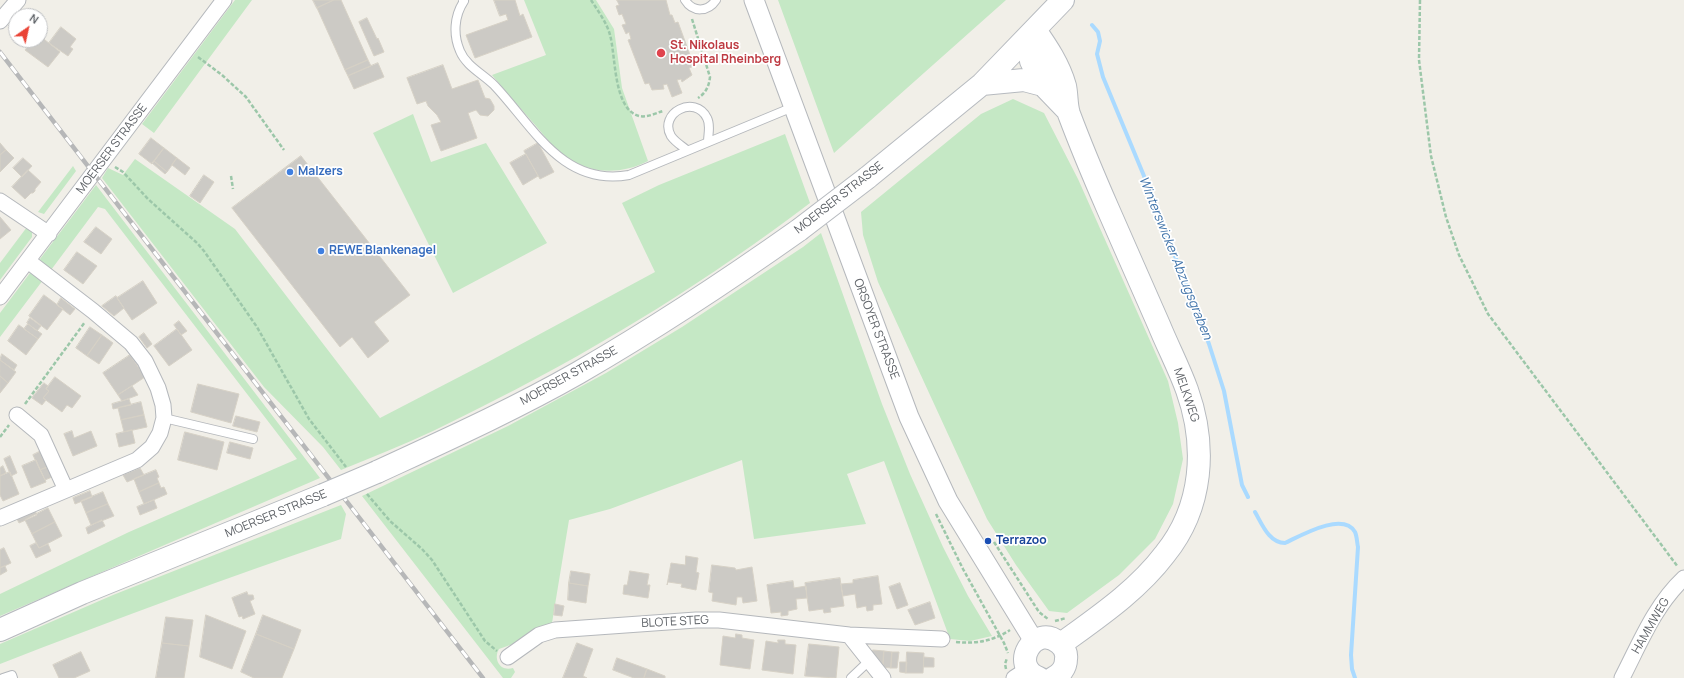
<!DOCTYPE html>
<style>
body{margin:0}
#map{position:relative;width:1684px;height:678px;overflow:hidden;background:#f1efe8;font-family:Manrope,sans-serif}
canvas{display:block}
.north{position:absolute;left:8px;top:8px;width:40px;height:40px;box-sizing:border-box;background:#fff;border:1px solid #bfc1c3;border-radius:50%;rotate:34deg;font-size:11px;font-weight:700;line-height:16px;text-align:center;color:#5f6368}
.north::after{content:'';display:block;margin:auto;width:14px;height:18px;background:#ea4335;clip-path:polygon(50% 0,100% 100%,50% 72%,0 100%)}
</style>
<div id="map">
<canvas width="1684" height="678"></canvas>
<div class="north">N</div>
</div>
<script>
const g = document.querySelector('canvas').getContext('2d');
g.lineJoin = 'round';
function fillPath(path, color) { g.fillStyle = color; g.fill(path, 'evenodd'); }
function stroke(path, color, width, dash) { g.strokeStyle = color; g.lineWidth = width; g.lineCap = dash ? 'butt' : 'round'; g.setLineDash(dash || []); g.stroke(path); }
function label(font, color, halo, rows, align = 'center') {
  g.font = font + ' Manrope,sans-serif'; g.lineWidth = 3.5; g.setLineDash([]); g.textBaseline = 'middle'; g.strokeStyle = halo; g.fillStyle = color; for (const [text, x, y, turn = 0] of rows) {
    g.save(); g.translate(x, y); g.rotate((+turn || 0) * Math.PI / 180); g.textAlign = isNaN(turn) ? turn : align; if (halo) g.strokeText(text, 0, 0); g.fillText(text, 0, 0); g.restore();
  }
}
fillPath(new Path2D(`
 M235,0h17l-98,133 -12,-9z
 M524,0h72l18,29 8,59 26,73c-29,15 -62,13 -88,-8 -9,-8 -16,-18 -24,-27 -15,-17 -30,-34 -44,-51l54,-20z
 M778,0h228l-172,153z
 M1013,99l31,14 34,66 90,202 10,42 5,36 -10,45 -18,35 -36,36 -52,38 -18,-2 -33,-46 -29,-46 -109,-237 -15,-47 -2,-23 120,-98z
 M413,114l18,48 55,-19 61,100 -94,50 -80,-160z
 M785,134l25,69c-99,75 -204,141 -315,197 -20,10 -41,21 -62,31 -30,14 -61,26 -92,39l-18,-23 -59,-60 -162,-209 6,-10 15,7 12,-16 100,70 145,189 108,-56 167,-90 -33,-69 37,-18z
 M73,166l3,5 -32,43 -6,-2z
 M96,185l224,293 -320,138v-22l129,-62 168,-73 -192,-250 -7,-2 -47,63 -9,-6 -2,-5z
 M27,227l5,5v5l-32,43v-17z
 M821,233l61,171 28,70 33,73 25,49 24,40 -22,5 -20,-2 -66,-178 -37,13 19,50 -112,15 -12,-79 -132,49 -41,11 -17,103 -39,21 -14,5c-6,10 1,23 14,19l2,4 -4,6h-8l-141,-182 146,-70 98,-53 76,-46 121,-80z
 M30,273h4l9,7 -43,57v-24z
 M341,505l5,9 -5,25c-115,39 -228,81 -341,125v-20l113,-49z`), '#c5e8c5');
stroke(new Path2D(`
 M1092,25l6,7 2,9 -3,13 6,23 41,99 65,168 15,47 18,94 6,12
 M1255,512c7,12 14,31 30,31 15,-7 58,-32 70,-11 2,4 2,11 3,15l-7,108 1,14 3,9`), '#aadaff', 4);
const building = new Path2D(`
 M313,0h21l-17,8z
 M334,0h7l27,60 -23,10 -28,-62z
 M494,0h21l5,16 3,-2 9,23 -57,21 -9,-23 42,-15 -2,-6 -6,2z
 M617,0h49l4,15h2l3,8 3,-1 16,44 -5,2 3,7 -10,7 -1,-3 -4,1 5,13 -10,4 -5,-13 -4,1 1,4 -12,1 -3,-7 -4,1 -17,-44 3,-1 -2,-7 -3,2 -4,-9 4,-1 -4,-10 -3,1 -3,-9 3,-1z
 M367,18l10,21 1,-1 6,14 -10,4 -15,-34z
 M61,27l15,12 -6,8 3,2 -5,7 -19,-13z
 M40,36l20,16 -12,15 -23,-17 8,-10h7z
 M368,60l3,6 -23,10 -3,-6z
 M378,63l6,14 -30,12 -6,-13z
 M443,65l9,24 26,-9 7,18 5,1 4,7v4l-6,6 -8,-1 -4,-5 -8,3 9,25 -36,13 -10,-26 10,-3 -4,-7 -9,-9 -2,-5 -9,3 -10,-26z
 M151,138l13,10 -12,16 -13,-10z
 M0,143l6,7 -6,5z
 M538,143l16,29 -14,7 -16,-28z
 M164,148l13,10 -10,14 -13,-11z
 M6,150l8,8 -14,14v-17z
 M526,154l12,22 -15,9 -13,-22z
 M301,156l109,139 -36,27 15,19 -21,17 -16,-21 -12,10 -108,-139z
 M23,158l9,8 -10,11 -9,-9z
 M177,158l13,10 -5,7 -13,-10z
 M154,161l13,11 -2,2 -13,-11z
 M28,170l13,12 -6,7v2l-2,2h-2l-6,6 -13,-12z
 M204,175l10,7 -14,21 -10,-7z
 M0,217l11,13 -11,9z
 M96,227l16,12 -11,15 -17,-12z
 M77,252l20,14 -14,18 -19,-14z
 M143,281l14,22 -25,17 -15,-22z
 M44,295l19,14 -16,21 -18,-14z
 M116,296l8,12 -10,8 -12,-10z
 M61,298l14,11 -5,6 -13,-10z
 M30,318l11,8 -4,5 -10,-8z
 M179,321l8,10 -6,4 -7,-10z
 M28,324l14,10 -4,5 -14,-10z
 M19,325l19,14 -12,16 -18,-14z
 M90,327l12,8 -15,21 -11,-8z
 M177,329l15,21 -23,16 -15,-20z
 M144,333l8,11 -5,4 -8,-11z
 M102,335l11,8 -14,21 -12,-8z
 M2,354l15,11 -3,5 -14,-10z
 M130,355l15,22 -27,18 -15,-22z
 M0,360l16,12 -8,11 -8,-7z
 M0,376l8,7 -8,10z
 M55,377l26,19 -9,12 -5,-3 -5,7 -19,-14 6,-7 -3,-2z
 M44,383l4,3 -2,3 3,2 -6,7 3,2 -4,5 -10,-7z
 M198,384l41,10 -8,29 -40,-11z
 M132,386l6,9 -16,6 -4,-6z
 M129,399l2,6 -18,4 -1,-5z
 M141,402l3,13 -23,5 -3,-12z
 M144,415l3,12 -23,5 -3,-12z
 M236,416l24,6 -3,10 -24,-6z
 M132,430l3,13 -16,4 -3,-13z
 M72,431l2,7 17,-7 6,15 -24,10 -9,-22z
 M185,432l39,10 -7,28 -39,-10z
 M230,442l23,6 -3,11 -23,-6z
 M41,451l7,16 -8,3 -7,-15z
 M10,456l7,17 -6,3 -7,-17z
 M36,460l10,22 -15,6 -9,-22z
 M3,466l3,7 -6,3v-8z
 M48,467l4,10 -7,3 -5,-10z
 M140,468l4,7 -17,7 -4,-7z
 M156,470l3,7 -2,1 2,5 -20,9 -5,-13z
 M10,472l9,22 -16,7 -3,-6v-19z
 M159,483l2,5 3,-1 3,7 -23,10 -5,-12z
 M90,491l2,6 -17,7 -2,-6z
 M103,492l5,12 -22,9 -5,-12z
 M154,500l3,8 -17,7 -3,-8z
 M108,504l6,12 -23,9 -5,-12z
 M34,508l3,7 -18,8 -3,-6z
 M48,508l7,14 -23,12 -7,-14z
 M102,520l3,6 -17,8 -2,-6z
 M55,522l7,14 -23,12 -7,-14z
 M36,543l3,5 9,-4 3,7 -15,7 -6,-12z
 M4,548l7,15 -11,5v-18z
 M686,556l12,2 -2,14 3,1 -3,17 -15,-3 1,-3 -14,-2 -1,3 4,-22 14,2z
 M712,565l23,3 1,2 16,-3 5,34 -14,2 -1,-6h-5l-1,8 -24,-4 1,-8 -4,-1z
 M5,566l2,5 -7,4v-7z
 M571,571l19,3 -2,12 -19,-3z
 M630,571l19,3 -2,11h3l-2,13 -25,-4 1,-9h3z
 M878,576l4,28 -9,1v5l-6,1 -1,-5 -9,2 -2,-14 -12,2 -2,-12 12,-1v-3z
 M840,578l4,28 -14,2 1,4 -7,1 -1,-4 -14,2 -4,-28z
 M793,581l1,7 12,-2 1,12 -11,1 1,10 -9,2v4l-7,1v-4l-10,1 -4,-28z
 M569,583l19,3 -2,17 -18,-3z
 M900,583l8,22 -11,4 -8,-22z
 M247,592l1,3h5l1,4 -4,2 5,13 -12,5 -1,-3 -3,1 -7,-19z
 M930,602l5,16 -20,7 -7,-15z
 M555,604l9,2 -2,10 -8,-1z
 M206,615l40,16 -14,38 -32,-12z
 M263,615l38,15 -7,19 -38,-15z
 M166,617l27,3 -4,26 -27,-3z
 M256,634l38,15 -12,29h-28l-13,-6z
 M736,634l6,1v3l12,2 -4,29 -30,-4 3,-29 12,2z
 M778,640h7v4l11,1 -3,29 -31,-4 4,-29 12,2z
 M162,643l27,3 -5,32h-28z
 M577,643l16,6 -10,27 4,2h-24z
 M809,644l30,3 -3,31 -31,-2z
 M873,650l11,1 -1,16 -11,-8z
 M884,651l8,1 -1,16 -8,-1z
 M81,652l9,19 -16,7h-15l-6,-13z
 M892,652h7l-2,16h-6z
 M907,652l17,1 -1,20h-17z
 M924,657l10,1v9h-10z
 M617,658l30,11 -3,9h-10l-21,-8z
 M900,662h7l-1,11 -6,-1z
 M647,669l18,7v2h-21z`);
fillPath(building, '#cccac5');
stroke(building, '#d6d1c6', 1);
const service = new Path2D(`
 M463,0l1,1c-10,15 -11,34 -4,50 6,15 23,23 34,34 39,41 68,102 135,90l164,-68
 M685,0c8,13 23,12 31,0
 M687,150c-5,-4 -12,-8 -16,-14 -13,-23 24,-42 36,-18 4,7 1,16 1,24
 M164,418l89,21
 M3,678l9,-3 1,3
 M851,678l18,-17`);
const minor = new Path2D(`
 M0,21l18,-21
 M0,201l49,33
 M0,297l224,-297
 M17,415l24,20 25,55
 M0,518l137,-58 15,-13 8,-14 4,-15 -1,-13 -5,-17 -13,-27 -14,-18 -38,-32 -65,-50
 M849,635l93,4
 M508,657l31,-22 16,-5 141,-10h23l130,15 34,43
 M1014,678l14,-9
 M1622,678c18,-35 33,-73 62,-100`);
const tertiary = new Path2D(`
 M754,0l155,417 39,84 86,140`);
const secondary = new Path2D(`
 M1035,30c12,17 24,35 30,56 2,9 1,19 4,28 12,32 25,63 39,95 17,39 34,77 51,116 9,22 20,43 28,65 20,56 16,117 -22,164 -28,37 -67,63 -104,90
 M1029,37l2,24 12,24 25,26
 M982,84l42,-4 19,5
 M867,178l115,-94 81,-84
 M377,472c67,-31 136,-62 201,-99 76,-44 149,-92 221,-143
 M0,630l82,-37 241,-98
 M1039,678c-31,-12 -4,-56 20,-35 5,4 8,10 7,16 0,9 -6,16 -13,19`);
stroke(service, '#b5b8bc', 10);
stroke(minor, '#b5b8bc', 17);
stroke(tertiary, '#b5b8bc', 21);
stroke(secondary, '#b6babf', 24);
stroke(new Path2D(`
 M591,0c7,11 16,23 19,35 6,21 3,74 29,81 8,2 17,-3 24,-5
 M1420,0l-1,60 12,96 15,61 13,38 29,59 190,253
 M692,19l18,58c-1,9 -4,16 -12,21
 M198,57l24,18 24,22 38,53
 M115,167l8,5 25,27 49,44 7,8 53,76 52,92 37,48
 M231,176l2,13
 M25,404l60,-82
 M0,437l9,-12
 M367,494l23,27 32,28 10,11 53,81 12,10
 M936,514l27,55 41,74 4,10
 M994,542l45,70 9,7
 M1055,621l11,-3
 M956,642c20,2 37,-1 54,-12
 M1006,669l-1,-5 2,-6`), '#9cc7a9', 2.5, [4, 2]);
stroke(service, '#fff', 8);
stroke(minor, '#fff', 15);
stroke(tertiary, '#fff', 19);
stroke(secondary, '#fff', 22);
const rail = new Path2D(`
 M0,52l483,626`);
stroke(rail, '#b6b7b8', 4.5);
stroke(rail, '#fff', 3, [9]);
const secondaryBridge = new Path2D(`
 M799,230l68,-52
 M323,495l54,-23`);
stroke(secondaryBridge, '#b6babf', 24, []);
stroke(secondaryBridge, '#fff', 22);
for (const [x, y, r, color] of [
 [661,53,5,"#e0444e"],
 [290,172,4,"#3f7fe0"],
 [321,251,4,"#3f7fe0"],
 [988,541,4,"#1a4fb4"]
]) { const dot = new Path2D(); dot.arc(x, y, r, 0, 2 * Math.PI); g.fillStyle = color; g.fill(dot); stroke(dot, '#fff', 1.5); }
label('bold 12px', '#be3a42', '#fff', [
 ["St. Nikolaus",670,46],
 ["Hospital Rheinberg",670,60]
], 'left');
label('12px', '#5f6368', '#fff', [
 ["MOERSER STRASSE",112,149,-53],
 ["MOERSER STRASSE",839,198,-38],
 ["ORSOYER STRASSE",876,329,69],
 ["MOERSER STRASSE",569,376,-29],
 ["MELKWEG",1186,395,71],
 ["MOERSER STRASSE",276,514,-22],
 ["BLOTE STEG",675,622,-3],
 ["HAMMWEG",1651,626,-60]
]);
label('bold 12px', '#366cbe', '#fff', [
 ["Malzers",298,172],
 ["REWE Blankenagel",329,251]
], 'left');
label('bold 12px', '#164399', '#fff', [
 ["Terrazoo",996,541]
], 'left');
label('italic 13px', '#4174aa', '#fff', [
 ["Winterswicker Abzugsgraben",1175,258,68]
]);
</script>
